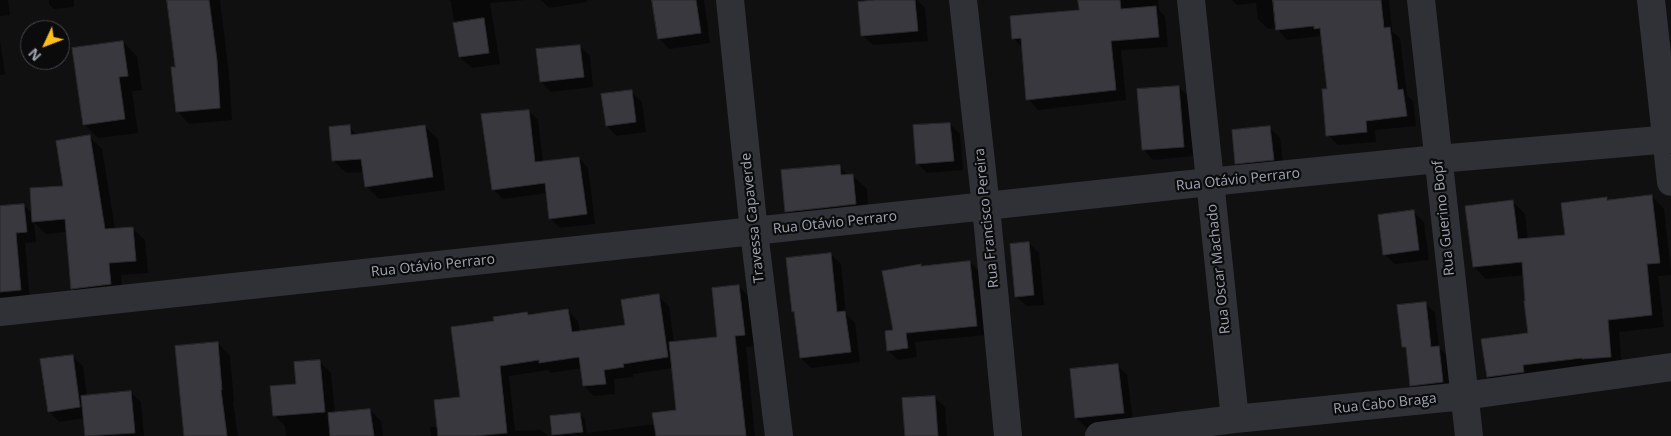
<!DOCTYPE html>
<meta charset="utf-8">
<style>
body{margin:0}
#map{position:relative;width:1671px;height:436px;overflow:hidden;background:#101011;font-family:"Open Sans",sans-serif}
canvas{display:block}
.north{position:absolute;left:20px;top:20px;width:50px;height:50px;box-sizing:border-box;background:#0b0b0c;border:1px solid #46484f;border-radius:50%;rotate:227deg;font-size:14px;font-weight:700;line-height:20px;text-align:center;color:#9fa4b3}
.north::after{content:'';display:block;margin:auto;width:18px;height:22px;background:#ffbe1a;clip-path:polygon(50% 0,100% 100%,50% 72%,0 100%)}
</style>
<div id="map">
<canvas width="1671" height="436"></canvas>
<div class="north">N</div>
</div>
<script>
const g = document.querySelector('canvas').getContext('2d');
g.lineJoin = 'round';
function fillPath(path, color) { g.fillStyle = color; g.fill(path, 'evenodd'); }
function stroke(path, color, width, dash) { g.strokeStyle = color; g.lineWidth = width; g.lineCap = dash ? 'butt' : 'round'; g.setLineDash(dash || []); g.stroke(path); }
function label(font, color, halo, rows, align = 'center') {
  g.font = font + ' "Open Sans",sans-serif'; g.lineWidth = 4.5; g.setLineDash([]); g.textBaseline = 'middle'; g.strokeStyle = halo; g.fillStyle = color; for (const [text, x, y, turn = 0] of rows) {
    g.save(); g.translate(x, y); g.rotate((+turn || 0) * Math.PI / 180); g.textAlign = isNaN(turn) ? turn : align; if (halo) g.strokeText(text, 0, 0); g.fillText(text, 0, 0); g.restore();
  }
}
fillPath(new Path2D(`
 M0,0h8l2,15 -10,1z
 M49,0h25v7l-20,2 -5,-5z
 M168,0h52l9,74 3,46 -43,4 -12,-13 -1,-43z
 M449,0h77l-36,3 10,61 -28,4 -12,-11 -9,-55z
 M541,0h46v2l-38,6z
 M654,0h50l6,43 -41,6 -10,-11z
 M889,0h28l8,8 3,33 -55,4 -11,-10z
 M1080,0h78l1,10 6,7 3,30 -47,3 5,50 -88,10 -10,-11 -5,-51 -9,-9 66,-28z
 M1232,0h157l3,31 8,7 7,57 6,6 3,25 -41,4 1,12 -38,3 -10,-10v-45l-6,-54 -35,4 -10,-12 -9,1 -10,-10 -2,-16 -19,2z
 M0,40l5,34 -5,1z
 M123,42l14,14 5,34 -10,1 6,42 -40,5 -14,-14z
 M580,46l10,10 3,31 -42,5 -10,-10z
 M1179,87l10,10 5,59 -41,4 -10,-11z
 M632,92l10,10 4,30 -29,4 -10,-10z
 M529,111l9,9 5,43 36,-5 9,10 7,56 -35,4 -10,-10 -3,-25 -44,6 -10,-10z
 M950,124l10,10 3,36 -36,3 -10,-10z
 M349,127l9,9 67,-9 13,12 7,51 -66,9 -13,-13 -2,-14 -18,1 -13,-13z
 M1270,128l10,10 4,32 -37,3 -10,-10z
 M89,136l13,13 13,80 17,-1 13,12 3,33 -27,2 2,21 -38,5 -12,-13 -6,-56 -21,2 -12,-12 2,20 -11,1 5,57 -30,-1v-91l24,-3 9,10 31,-27z
 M839,166l9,9h4l15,14 2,29 -69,7 -14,-14z
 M1652,196l12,13 7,61v5l-13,1 6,51 -45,5 3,37 -122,20 -12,-13 42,-42 -6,-59 -38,4 -12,-12 39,-65 12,12 3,26 39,-4 40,-38 2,3z
 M1413,212l11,10 5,38 -34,4 -11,-10z
 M1029,243l10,10 5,52 -17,1 -11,-10z
 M830,254l11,10 5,50 9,9 5,39 -49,6 -10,-10 -5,-44 -3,-3z
 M970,262l10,10 6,63 -71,7 2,15 -19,3 -10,-10 6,-19 28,-64z
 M739,286l11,12 5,48 -9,1 9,89h-200l-2,-1 27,-21 5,5 2,14 68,-9 23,-13 -5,-43 -40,6v3l-19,2 1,15 -21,2 -10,-10 -2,-18 -32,5 -2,-3 -39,6 6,55 26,-1 7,6h-117l-1,-9h8l24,-29 33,-76 32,-9 3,3 38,-6 10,11 2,11 46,-6 32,-30 11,10 5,37 45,-5z
 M1425,303l10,10 4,35 10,9 3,35 -30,3 -11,-10 -3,-34 -5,-4z
 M218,343l12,13 4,46h-1l5,34h-54l-8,-89z
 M72,356l11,10 4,31 43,-5 11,10 3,34h-57l-2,-18 -26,4 -10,-11z
 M319,361l12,12 4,41 35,-4 11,11 2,15h-97l-1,-10 -11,-11 23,-30z
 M1117,365l10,10 6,47 -46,6 -11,-10z
 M934,397l11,10 2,29h-41z`), '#0007');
const building = new Path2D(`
 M167,0h42l8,60 3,48 -44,4 -5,-45h4z
 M652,0h44l5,33 -43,6z
 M875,0h40l3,31 -57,5 -3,-34z
 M1078,0h42l1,9 35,-3 3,31 -48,4 5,49 -90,10 -5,-62 -9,1 -2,-23 69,-6z
 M1273,0h108l3,28 6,-1 8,63 5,-1 4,27 -41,5 1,11 -41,4 -4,-47h5l-7,-61 -6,1v-3l-38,4z
 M484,18l5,35 -30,4 -6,-34z
 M123,41l5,35 -9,1 6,42 -42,6 -11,-77z
 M580,45l4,32 -44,5 -4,-33z
 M1179,86l5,61 -42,3 -5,-61z
 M632,90l4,32 -30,4 -5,-32z
 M529,110l6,52 44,-5 8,57 -38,5 -4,-36 -53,7 -11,-76z
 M950,123l4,38 -38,3 -3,-39z
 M350,125l1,10 74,-10 8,52 -68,10 -4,-28 -29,2 -3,-34z
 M1270,126l4,34 -39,4 -3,-34z
 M90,135l15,94 28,-2 3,34 -27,2 2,21 -40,5 -6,-70 -33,3 -2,-34 33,-2 -7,-45z
 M840,165l1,10 12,-1 3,30 -71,8 -4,-42z
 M1652,195l8,68 -13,1 5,51 -44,5 3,37 -29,2v-1l-59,7 1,7 -37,5 -6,-38 47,-6 -4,-32h1l-3,-39 -49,5 -8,-61 48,-6 5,39 47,-4 -4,-32 46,-6v3z
 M24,204l3,28 -11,1 5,57 -21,2v-86z
 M1414,210l5,40 -36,5 -5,-40z
 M1029,242l5,53 -19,2 -5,-53z
 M831,253l6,59 8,-1 6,41 -51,6 -6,-47 -2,1 -6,-54z
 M970,261l7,65 -71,7 2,15 -21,3 -2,-20 8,-1 -11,-59 39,-7v2z
 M739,285l6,50 -10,1 11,100h-90l-4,-23 24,-3 -7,-68 48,-5 -5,-49z
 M659,294l9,63 -45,7 1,3 -20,3 2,14 -23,2 -4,-29 -40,6v-3l-39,6 7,67 -32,3h-37l-4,-36 26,-3 -9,-70 43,-6 -1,-4 34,-5 1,3 40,-6 4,23 53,-7 -4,-25z
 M1426,302l5,45 8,-1 4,36 -33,4 -4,-39h-4l-5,-42z
 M218,342l4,48h-1l6,46h-43l-9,-90z
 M73,355l7,52 -32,5 -8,-53z
 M320,360l5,52 -52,4 -3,-30 26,-2 -2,-22z
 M1118,364l6,49 -49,5 -5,-49z
 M131,391l4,42 -50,3 -4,-40z
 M935,396l3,40h-33l-3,-38z
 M370,409l4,27h-44l-2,-23z
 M580,413l3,19 -31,3 -2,-19z`);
fillPath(building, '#39383e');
stroke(building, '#2a292d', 1);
stroke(new Path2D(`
 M730,0l24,232 25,204
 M963,0l23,207 22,229
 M1191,0l44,419
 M1421,0l48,436
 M1651,0l20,182
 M0,312l1209,-130 229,-23 233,-20
 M1099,436l136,-17 229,-23 207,-29`), '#303137', 28);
label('14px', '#9fa4b3', '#0b0b0c', [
 ["Rua Otávio Perraro",1238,180,-6],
 ["Travessa Capaverde",753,218,-96],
 ["Rua Francisco Pereira",987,218,-96],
 ["Rua Guerino Bopf",1444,218,-96],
 ["Rua Otávio Perraro",835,223,-6],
 ["Rua Otávio Perraro",433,266,-6],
 ["Rua Oscar Machado",1219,269,-96],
 ["Rua Cabo Braga",1385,404,-6]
]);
</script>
